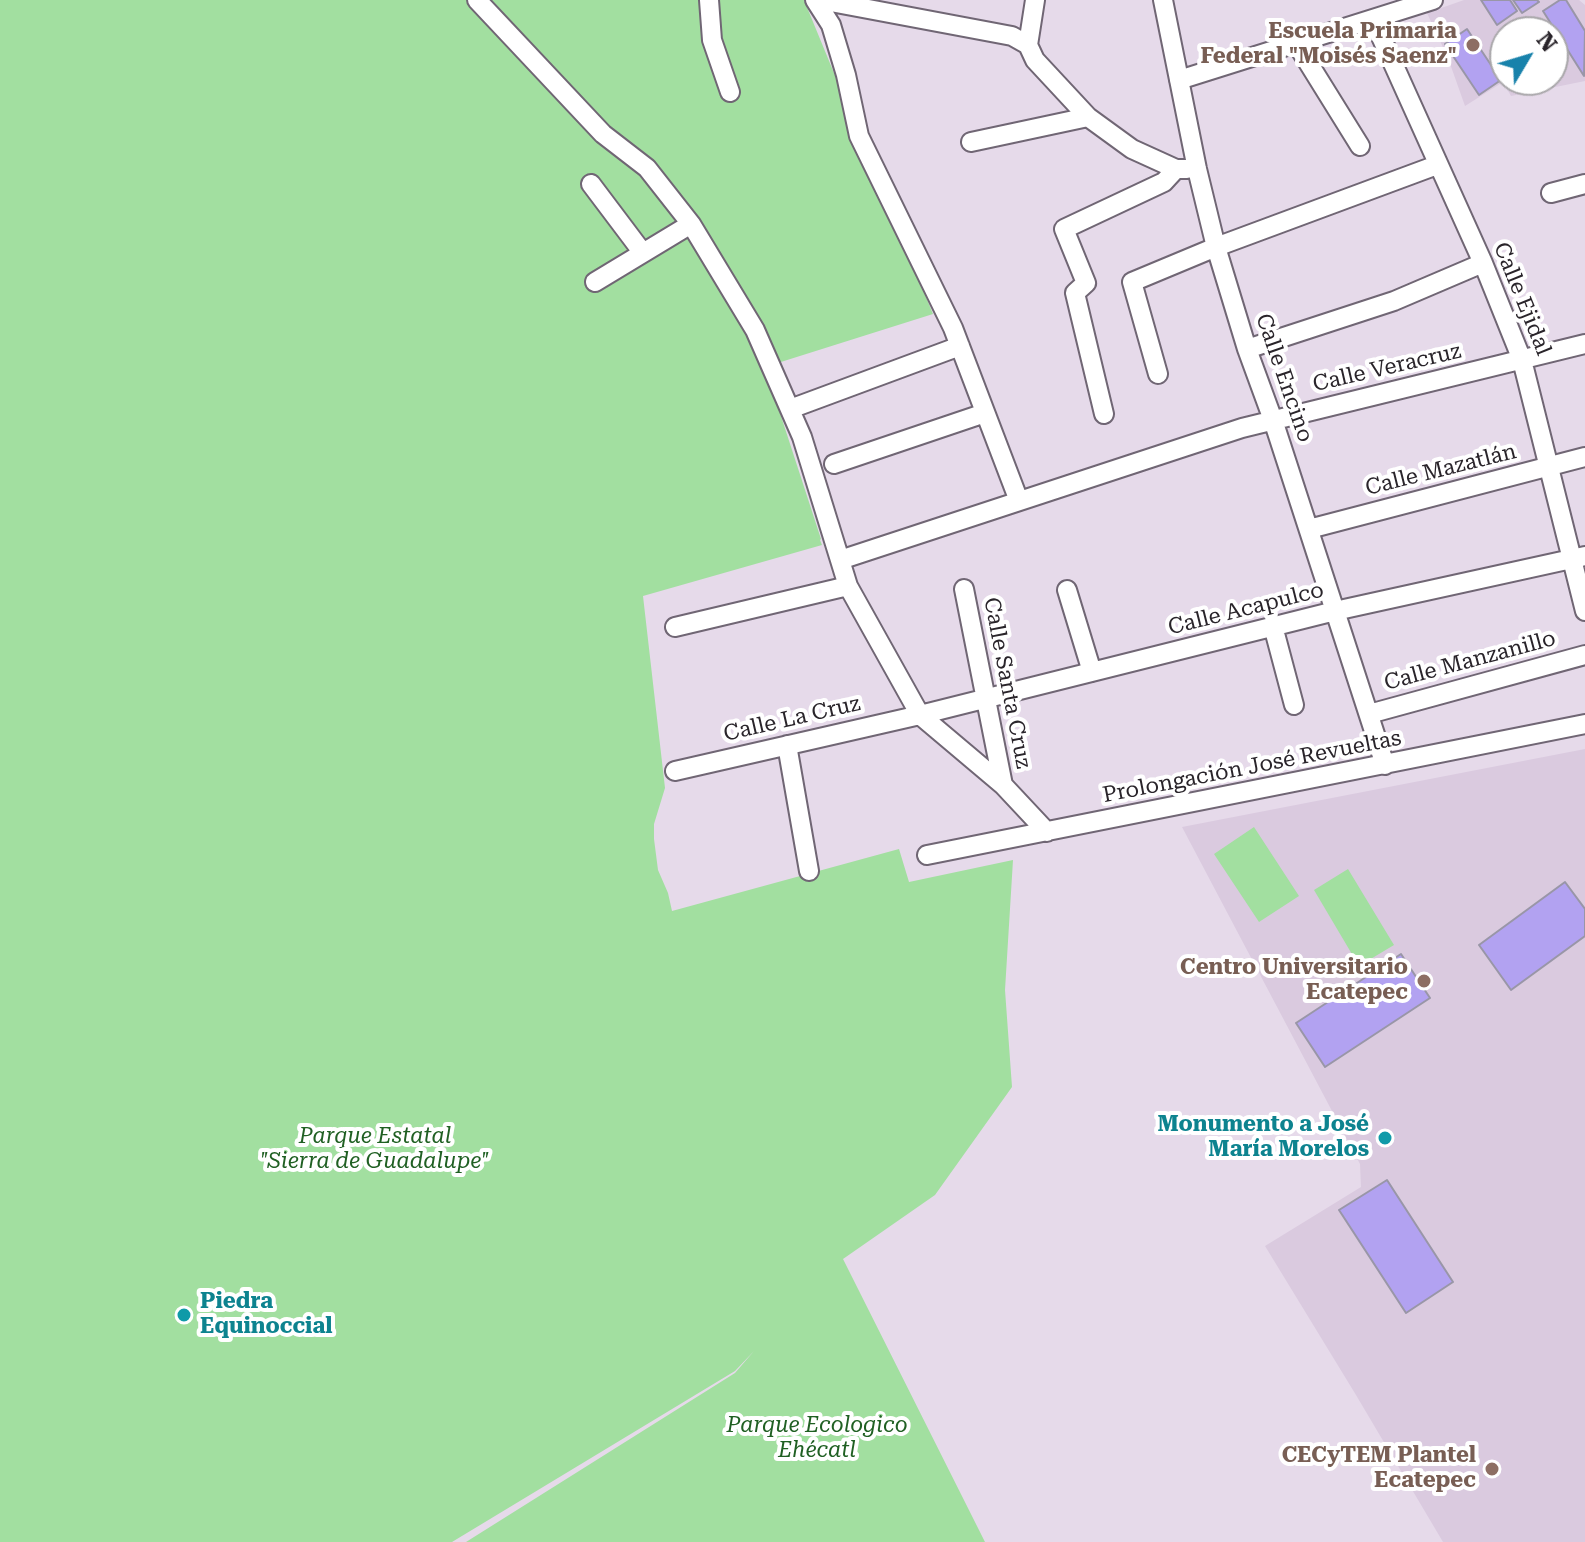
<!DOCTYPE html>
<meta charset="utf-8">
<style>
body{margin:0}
#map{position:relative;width:1585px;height:1542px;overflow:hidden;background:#e6daea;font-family:"Roboto Serif",serif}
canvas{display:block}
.north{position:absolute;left:1489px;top:16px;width:80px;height:80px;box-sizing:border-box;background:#fff;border:2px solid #a9a7aa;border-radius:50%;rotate:52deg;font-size:22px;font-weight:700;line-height:32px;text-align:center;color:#29242a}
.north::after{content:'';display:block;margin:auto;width:28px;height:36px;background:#1882ab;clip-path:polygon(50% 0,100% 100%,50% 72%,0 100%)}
</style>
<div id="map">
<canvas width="1585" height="1542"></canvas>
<div class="north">N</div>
</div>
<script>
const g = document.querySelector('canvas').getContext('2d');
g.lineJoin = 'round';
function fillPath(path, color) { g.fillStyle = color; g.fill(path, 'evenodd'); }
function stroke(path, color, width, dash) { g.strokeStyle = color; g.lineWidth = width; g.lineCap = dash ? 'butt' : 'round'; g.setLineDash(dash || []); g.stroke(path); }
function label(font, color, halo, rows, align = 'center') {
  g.font = font + ' "Roboto Serif",serif'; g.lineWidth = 8; g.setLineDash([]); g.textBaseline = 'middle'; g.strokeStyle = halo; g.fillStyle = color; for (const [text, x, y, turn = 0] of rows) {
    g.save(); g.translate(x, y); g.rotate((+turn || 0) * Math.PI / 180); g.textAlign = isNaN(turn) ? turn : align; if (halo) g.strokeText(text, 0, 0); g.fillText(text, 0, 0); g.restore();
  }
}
fillPath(new Path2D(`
 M1464,0h115l6,5v76l-74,15 -8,-14 -38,24 -17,-48 -21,-45zM1505,32h48v48h-48z
 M1585,749v793h-142l-87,-147 -91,-149 96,-59 -1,-23 -178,-337z`), '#dacadf');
fillPath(new Path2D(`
 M0,0h804l129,314 -168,53 56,172 -1,1 2,5 -179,51 22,192 -11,36v15l4,31 10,23 4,18 227,-62 10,33 104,-22 -8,130 7,97 -77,108 -92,64 142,283h-519l269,-169 19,-22 -19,20 -283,171h-452z
 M1254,827l45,69 -40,26 -45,-68z
 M1348,869l46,76 -35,21 -45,-76z`), '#a2dfa0');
const building = new Path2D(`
 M1481,0h29l7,11 -20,14z
 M1513,0h24l2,2 -17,11z
 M1560,0h6l19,31 -1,45 -41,-65z
 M1527,21l7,11h-24z
 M1467,29l34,51 -22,15 -34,-51z
 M1565,882l20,27v27l-74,54 -32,-45z
 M1401,954l29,44 -105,69 -29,-44z
 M1387,1180l66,102 -47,31 -67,-103z`);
fillPath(building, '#b2a2f1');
stroke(building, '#9996a7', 2);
const minor = new Path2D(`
 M477,0l126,134 44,34 44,56 64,106 47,107 46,149 72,129 83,70 44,47
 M709,0l3,40 18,52
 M815,0l16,25 15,50 13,61 94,192 66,173
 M820,0l192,36 16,9
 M1035,0l-7,45 7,15 53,57 44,32 44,20h11
 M1163,0l34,169 19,78 31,102 26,71 112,345
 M1373,19l110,244 39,97 63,251
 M1296,43l64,103
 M1179,80l254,-80
 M971,142l117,-25
 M591,184l52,69
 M1551,193l34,-9
 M595,282l96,-58
 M1247,349l147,-48 89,-38
 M1158,374l-26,-92 84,-35 221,-82
 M790,409l170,-63
 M1104,414l-29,-121 11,-10 -22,-54 100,-47 12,-13
 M834,464l151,-51
 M1309,529l276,-72
 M840,560l402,-132 343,-84
 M964,589l39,196
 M1067,590l25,82
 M1273,626l21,79
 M675,627l173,-41
 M1369,714l216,-59
 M787,745l22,126
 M675,771l245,-56 415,-104 250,-55
 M927,855l658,-131`);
stroke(minor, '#706674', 22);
stroke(minor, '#fff', 18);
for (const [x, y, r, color] of [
 [1473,45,8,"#8d6e63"],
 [1424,981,8,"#8d6e63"],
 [1385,1138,8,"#0f9aa8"],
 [184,1315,8,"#0f9aa8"],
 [1492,1469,8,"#8d6e63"]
]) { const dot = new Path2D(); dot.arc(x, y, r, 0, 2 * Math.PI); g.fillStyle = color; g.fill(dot); stroke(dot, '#fff', 3); }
label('bold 22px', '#785e54', '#fff', [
 ["Escuela Primaria",1457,32],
 ["Federal \"Moisés Saenz\"",1457,57],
 ["Centro Universitario",1408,968],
 ["Ecatepec",1408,993],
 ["CECyTEM Plantel",1476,1456],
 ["Ecatepec",1476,1481]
], 'right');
label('22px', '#29242a', '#fff', [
 ["Calle Ejidal",1522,299,68],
 ["Calle Veracruz",1387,368,-13],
 ["Calle Encino",1284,378,71],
 ["Calle Mazatlán",1441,470,-14],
 ["Calle Acapulco",1246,609,-14],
 ["Calle Manzanillo",1470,661,-15],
 ["Calle Santa Cruz",1007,683,79],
 ["Calle La Cruz",792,719,-13],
 ["Prolongación José Revueltas",1252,767,-11]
]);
label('bold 22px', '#0d838f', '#fff', [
 ["Monumento a José",1369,1125],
 ["María Morelos",1369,1150],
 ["Piedra",200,1302,"left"],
 ["Equinoccial",200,1327,"left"]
], 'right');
label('italic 22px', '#206023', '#fff', [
 ["Parque Estatal",375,1137],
 ["\"Sierra de Guadalupe\"",375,1162],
 ["Parque Ecologico",817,1426],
 ["Ehécatl",817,1451]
]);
</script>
